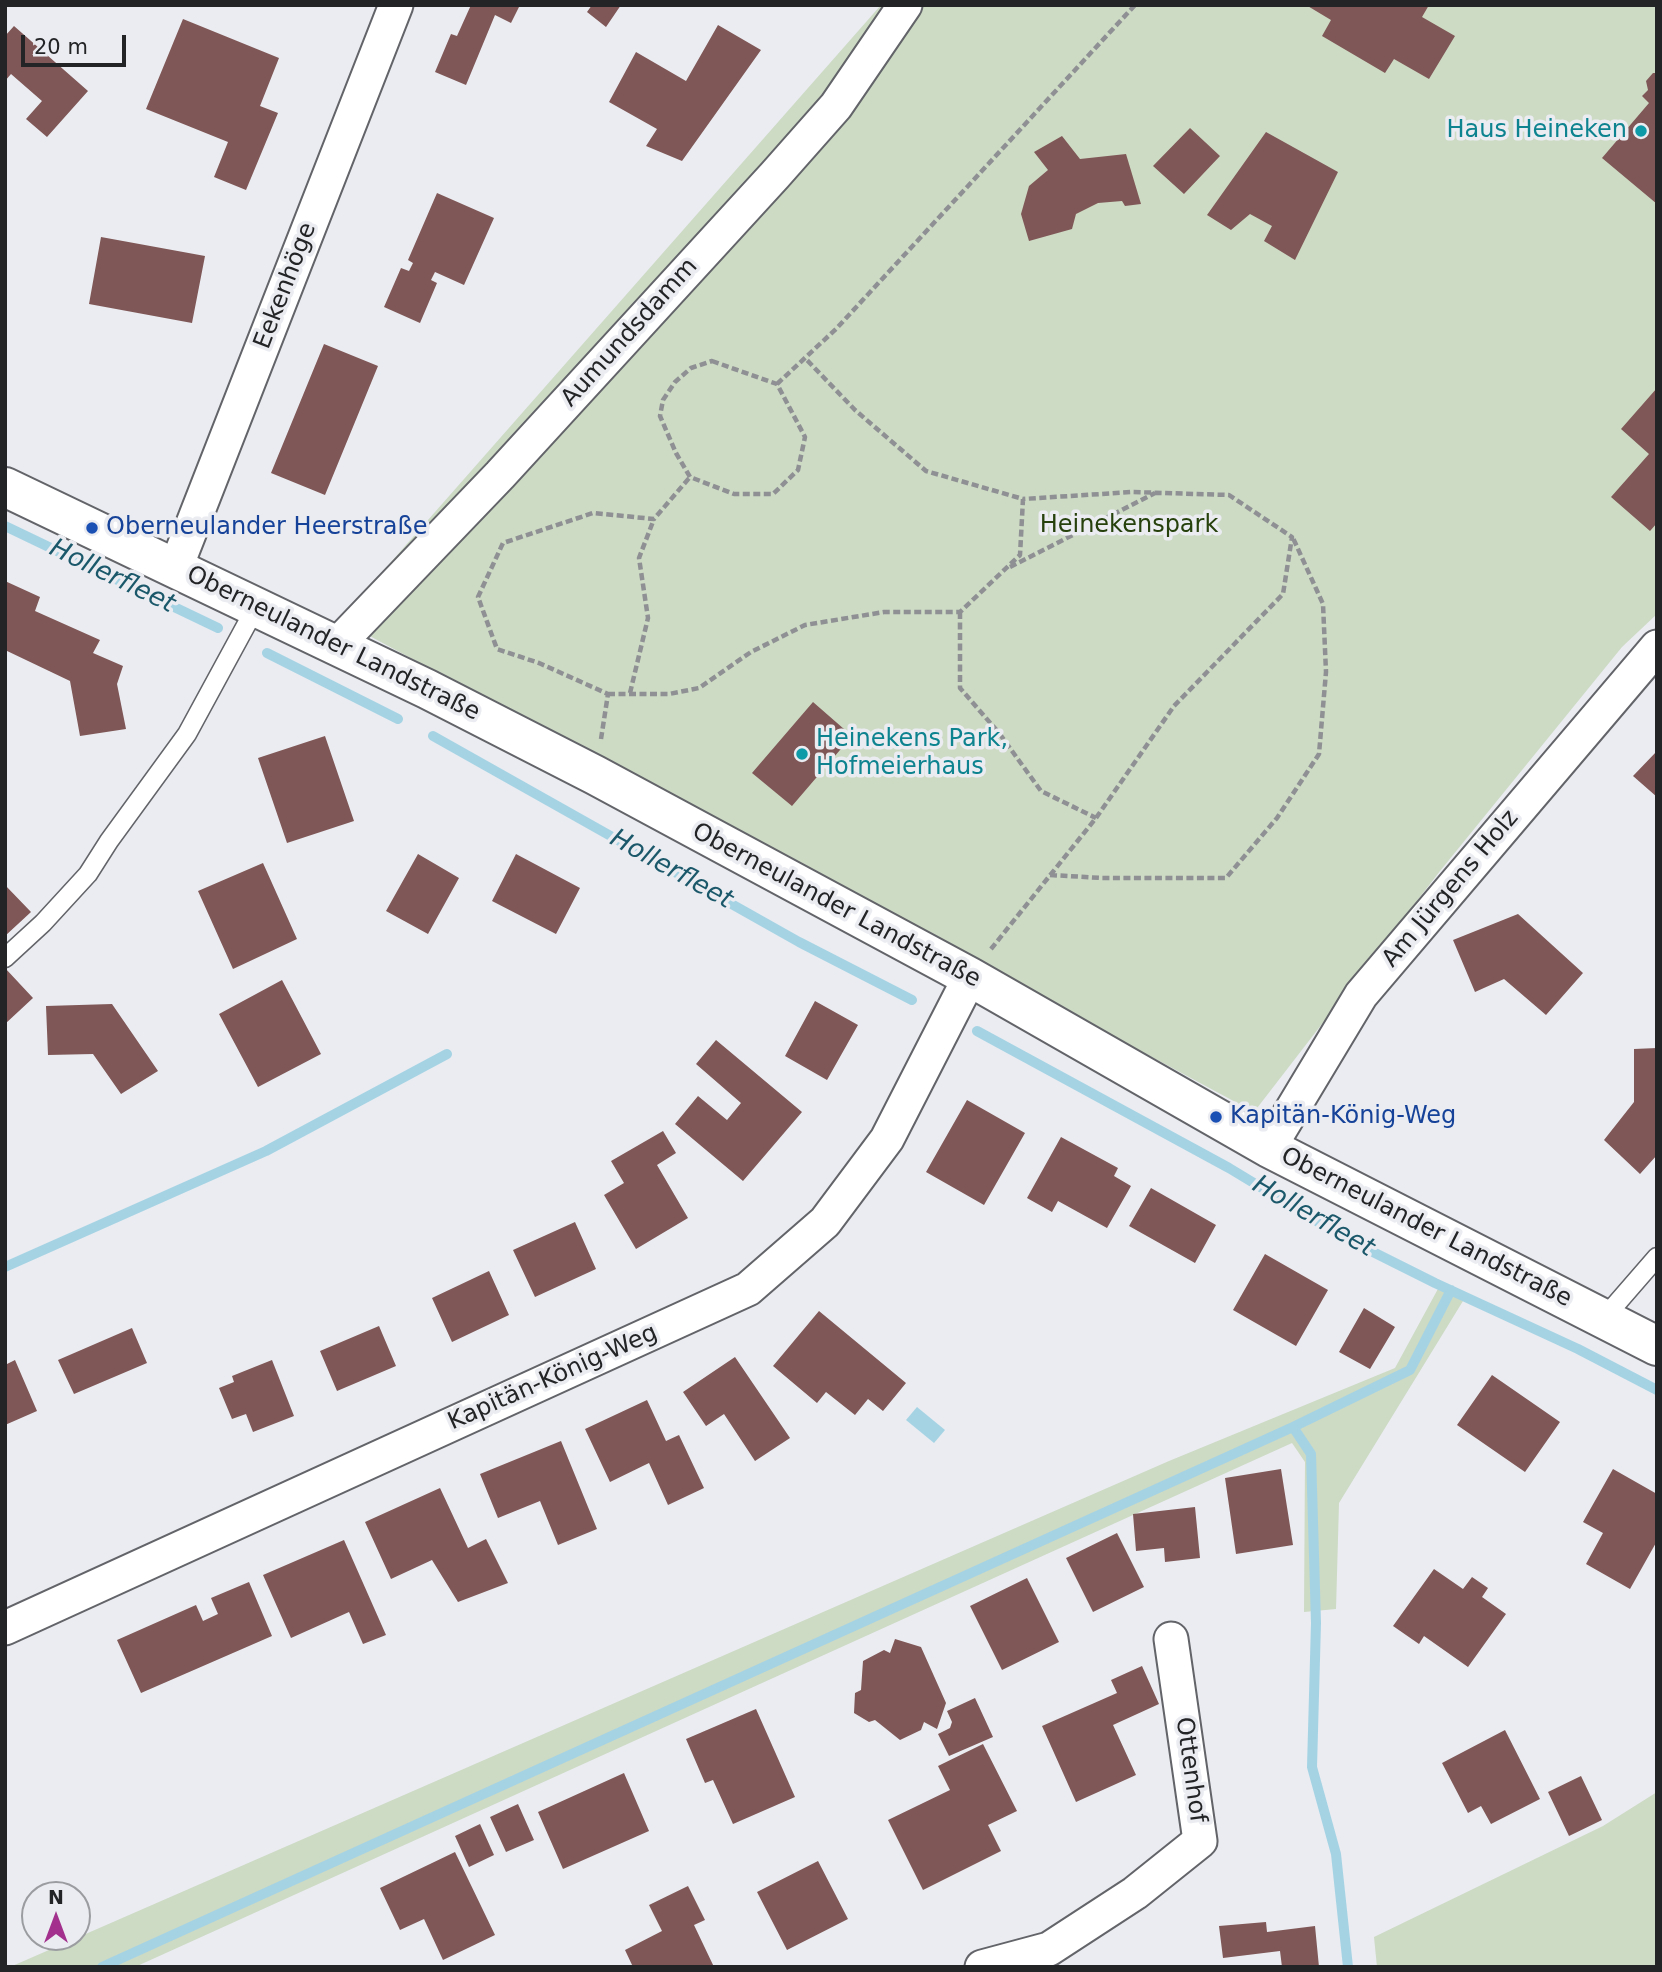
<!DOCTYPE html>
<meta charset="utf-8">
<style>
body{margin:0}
#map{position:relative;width:1662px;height:1972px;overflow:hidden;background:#eaecf1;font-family:"DejaVu Sans",sans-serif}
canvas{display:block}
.frame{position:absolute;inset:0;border:7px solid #232426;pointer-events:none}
.north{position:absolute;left:21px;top:1881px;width:70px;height:70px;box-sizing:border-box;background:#eaecf1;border:2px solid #9a9ca0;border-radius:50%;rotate:0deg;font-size:19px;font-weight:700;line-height:28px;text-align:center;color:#232426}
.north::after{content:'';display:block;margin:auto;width:24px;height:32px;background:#a2308c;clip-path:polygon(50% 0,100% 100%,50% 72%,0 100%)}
.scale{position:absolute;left:21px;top:35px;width:105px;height:32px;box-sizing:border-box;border:4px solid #232426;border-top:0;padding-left:9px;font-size:21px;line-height:24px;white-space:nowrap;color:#232426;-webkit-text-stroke:5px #eaecf1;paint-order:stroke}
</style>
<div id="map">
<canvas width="1662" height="1972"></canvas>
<div class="frame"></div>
<div class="north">N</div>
<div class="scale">20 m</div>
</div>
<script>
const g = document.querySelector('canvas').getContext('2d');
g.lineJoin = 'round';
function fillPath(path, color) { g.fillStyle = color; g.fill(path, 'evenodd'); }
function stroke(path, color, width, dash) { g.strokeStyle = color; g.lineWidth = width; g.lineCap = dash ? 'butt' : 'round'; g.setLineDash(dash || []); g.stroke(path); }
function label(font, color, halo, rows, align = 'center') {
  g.font = font + ' "DejaVu Sans",sans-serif'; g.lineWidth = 7; g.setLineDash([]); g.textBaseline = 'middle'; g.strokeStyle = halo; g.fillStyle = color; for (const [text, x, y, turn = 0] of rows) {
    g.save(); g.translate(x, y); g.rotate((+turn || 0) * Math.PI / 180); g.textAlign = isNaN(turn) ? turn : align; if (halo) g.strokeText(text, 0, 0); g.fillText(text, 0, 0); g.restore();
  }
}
fillPath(new Path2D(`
 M881,5h776v609l-35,33 -182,224 -186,241 -914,-492z
 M1439,1287l24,14 -124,202 -3,106 -32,3 1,-150 -13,-19 -1157,524h-125l1159,-506 226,-93z
 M1657,1792v175h-280l-3,-30 229,-111z`), '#cddac4');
fillPath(new Path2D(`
 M917,1407l28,23 -11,13 -28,-23z`), '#a5d3e4');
stroke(new Path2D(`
 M5,526l213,102
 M267,653l131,66
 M433,736l366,206 113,58
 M977,1031l252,137 114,69 92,46 143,66 79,41
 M5,1267l261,-116 181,-97
 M1293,1427l18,27 5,169 -4,144 24,87 12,113
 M102,1967l1191,-540 117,-57 41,-80`), '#a5d3e4', 10);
fillPath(new Path2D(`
 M471,5h49l-9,18 -16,-8 -29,70 -31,-13 16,-38 6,2z
 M592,5h29l-15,22 -19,-15z
 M1306,5h123l-7,12 33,19 -26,43 -35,-20 -9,14 -63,-37 9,-16z
 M183,19l96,39 -19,48 18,7 -32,77 -32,-13 14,-35 -82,-33z
 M718,25l43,25 -79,111 -36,-15 11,-17 -48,-27 27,-50 50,29z
 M14,26l74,65 -41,46 -21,-18 16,-18 -31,-27 -6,7v-45z
 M1653,73h4v131l-55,-46 47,-55 -7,-7 6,-6 -2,-9z
 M1190,128l30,28 -36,38 -31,-28z
 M1266,132l72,40 -43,88 -31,-19 8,-15 -22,-12 -19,16 -24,-15z
 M1062,136l18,23 46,-5 15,50 -16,2 -3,-5 -24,2 -22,11 -4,15 -43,12 -8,-27 8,-28 19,-16 -14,-18z
 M437,193l57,25 -30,67 -29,-13 -4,8 6,3 -17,40 -36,-16 17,-39 8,3 4,-8 -5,-3z
 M101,237l104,19 -13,67 -103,-19z
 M324,344l54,22 -53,129 -54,-22z
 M1657,388v135l-7,8 -39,-34 38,-43 -28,-25z
 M5,581l35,16 -5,14 65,29 -7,13 30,13 -6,18 9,45 -46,7 -10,-55 -65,-31z
 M813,702l39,34 -60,70 -40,-33z
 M325,736l29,85 -67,22 -29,-85z
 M1657,751v46l-24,-21z
 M418,854l41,24 -31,56 -42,-23z
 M516,854l64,34 -24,46 -64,-33z
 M263,863l34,76 -64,30 -35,-78z
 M5,885l26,27 -26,24z
 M1518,914l65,59 -37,42 -42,-36 -29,13 -22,-52z
 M5,968l28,30 -28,26z
 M282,980l39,74 -63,33 -39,-73z
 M815,1001l43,24 -31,55 -42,-24z
 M112,1004l46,67 -37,23 -28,-40 -45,1 -2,-49z
 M716,1040l86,72 -59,69 -68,-57 23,-28 29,24 14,-17 -45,-39z
 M1657,1048v107l-17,19 -36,-34 30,-38v-53z
 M967,1100l58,33 -41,72 -58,-33z
 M663,1131l13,22 -19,12 31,53 -52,31 -32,-54 20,-12 -13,-22z
 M1061,1137l57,31 -4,8 17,10 -24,42 -49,-27 -6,11 -25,-14z
 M1151,1188l65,37 -21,38 -66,-37z
 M575,1222l21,47 -61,28 -22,-47z
 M1265,1254l63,36 -32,56 -63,-36z
 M489,1271l20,44 -57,27 -20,-44z
 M1364,1308l31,19 -25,42 -31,-17z
 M819,1311l87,72 -23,28 -15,-12 -13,16 -29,-23 -9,11 -44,-37z
 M379,1326l17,40 -59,25 -17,-40z
 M132,1328l15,35 -73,31 -16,-34z
 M735,1357l55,81 -35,23 -31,-47 -18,12 -23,-34z
 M15,1360l22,51 -32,14v-60z
 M272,1360l22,56 -41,16 -7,-18 -14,5 -13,-31 15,-6 -2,-6z
 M1492,1375l68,47 -35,50 -68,-47z
 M647,1400l19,41 13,-6 25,53 -36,17 -19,-42 -39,19 -25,-53z
 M561,1441l36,88 -39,16 -18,-44 -42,17 -18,-44z
 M1281,1469l12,76 -57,9 -11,-76z
 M1613,1469l44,25v47l-27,48 -44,-25 17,-31 -20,-11z
 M440,1488l28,60 18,-9 22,44 -50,19 -26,-42 -41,19 -26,-57z
 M1195,1507l5,51 -35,4 -1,-14 -28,3 -3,-37z
 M1117,1533l27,54 -51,25 -27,-54z
 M344,1540l42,95 -23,9 -14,-32 -58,26 -28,-63z
 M1434,1569l29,20 9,-12 16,11 -6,9 24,17 -38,53 -44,-31 -5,8 -26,-18z
 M1027,1578l32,64 -57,28 -32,-64z
 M249,1582l23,54 -131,57 -24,-53 79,-35 7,16 15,-7 -7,-16z
 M895,1639l26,8 25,56 -9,26 -13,-7 -3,8 -21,10 -25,-20 -6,2 -15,-9 1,-20 6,-3 2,-29 21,-11 6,3z
 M1142,1666l17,38 -46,21 23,50 -60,27 -34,-76 75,-33 -6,-13z
 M975,1698l18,39 -44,19 -11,-22 12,-6 2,-6 -5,-11z
 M756,1709l39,88 -62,27 -20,-44 -8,3 -19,-44z
 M1505,1730l35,69 -49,25 -10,-18 -13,7 -26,-50z
 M983,1744l34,67 -29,14 13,26 -78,39 -35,-70 62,-30 -12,-24z
 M624,1773l25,58 -86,38 -25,-57z
 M1581,1776l21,44 -33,16 -21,-44z
 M518,1804l16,36 -28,12 -16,-35z
 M480,1824l14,31 -25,12 -14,-31z
 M455,1852l40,83 -52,25 -19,-41 -24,11 -20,-42z
 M818,1861l30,58 -61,31 -30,-58z
 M688,1886l17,34 -11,5 20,42h-81l-8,-17 37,-19 -13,-26z
 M1266,1922l1,10 48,-6 4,41h-37l-2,-16 -57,7 -4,-32z`), '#7f5756');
const lane = new Path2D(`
 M5,958l38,-35 45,-49 21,-33 78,-107 69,-127
 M1604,1318l53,-61`);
const street = new Path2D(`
 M176,567l220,-562
 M337,645l163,-170 275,-300 61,-69 69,-101
 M1269,1148l92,-153 296,-348
 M5,1628l743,-339 77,-67 62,-83 83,-162
 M982,1967l67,-18 86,-56 65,-52 -29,-202`);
const secondary = new Path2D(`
 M5,487l422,202 168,86 375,202 299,171 388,198`);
stroke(lane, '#626469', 21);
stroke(street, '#626469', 37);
stroke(secondary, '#626469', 42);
stroke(new Path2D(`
 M712,361l65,23 28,53 -7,33 -25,24h-39l-44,-17 -14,-24 -16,-37 3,-16 12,-18 16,-14z
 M777,384l59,-55 299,-324
 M1010,567l145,-74
 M960,612v76l39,45 42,58 55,27
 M630,693l18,-75 -9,-60 15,-39
 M608,694h61l30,-6 52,-36 54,-27 79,-13h76l60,-57 3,-56 -97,-28 -71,-61 -50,-52
 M601,739l7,-45 -69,-31 -42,-14 -19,-52 25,-54 90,-30 61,6 36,-42
 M1050,875l52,3h124l51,-60 42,-64 7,-82 -3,-68 -30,-66
 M991,949l105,-131 78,-112 109,-112 9,-57 -63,-42 -97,-3 -109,7`), '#8e9093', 4.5, [7, 3.5]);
stroke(lane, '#fff', 18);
stroke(street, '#fff', 33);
stroke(secondary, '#fff', 38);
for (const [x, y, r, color] of [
 [1641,131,7,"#0f9aa8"],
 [92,528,7,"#1a4fb4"],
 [802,754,7,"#0f9aa8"],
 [1216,1117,7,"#1a4fb4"]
]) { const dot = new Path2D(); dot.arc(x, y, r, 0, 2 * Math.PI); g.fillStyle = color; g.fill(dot); stroke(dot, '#eaecf1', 2.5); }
label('24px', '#0d838f', '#eaecf1', [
 ["Haus Heineken",1627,131],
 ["Heinekens Park,",816,740,"left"],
 ["Hofmeierhaus",816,768,"left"]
], 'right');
label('24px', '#232426', '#eaecf1', [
 ["Eekenhöge",286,286,-69],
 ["Aumundsdamm",630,333,-48],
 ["Oberneulander Landstraße",333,644,26],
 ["Am Jürgens Holz",1451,889,-50],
 ["Oberneulander Landstraße",836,906,28],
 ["Oberneulander Landstraße",1426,1228,27],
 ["Kapitän-König-Weg",553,1378,-24],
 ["Ottenhof",1190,1770,82]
]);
label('24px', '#27410c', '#eaecf1', [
 ["Heinekenspark",1129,526]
]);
label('24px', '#164399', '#eaecf1', [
 ["Oberneulander Heerstraße",106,528],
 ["Kapitän-König-Weg",1230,1117]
], 'left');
label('italic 26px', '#1b586a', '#eaecf1', [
 ["Hollerfleet",112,577,26],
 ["Hollerfleet",671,870,29],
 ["Hollerfleet",1313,1217,30]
]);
</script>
